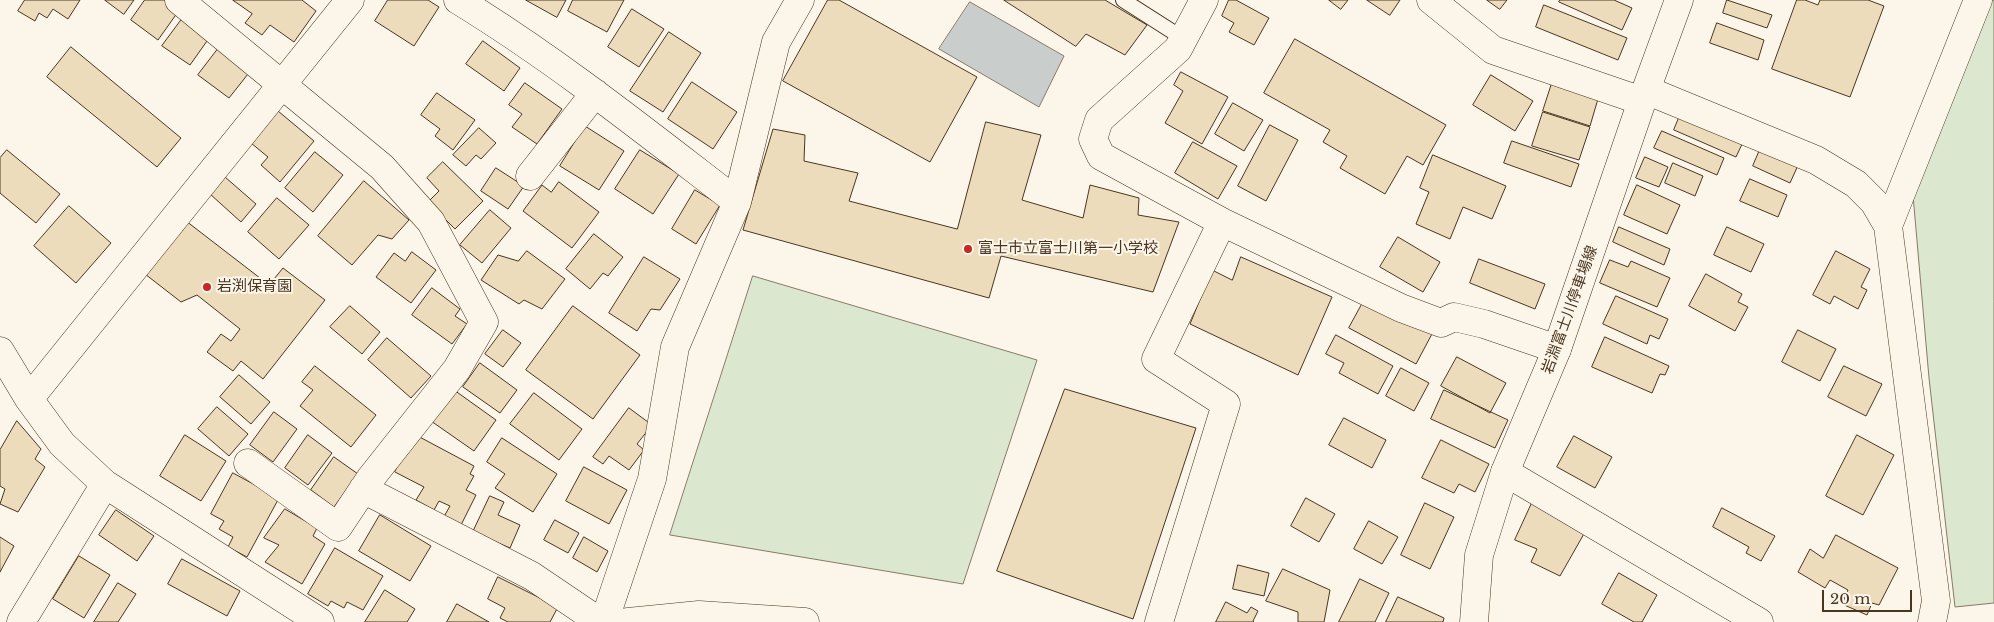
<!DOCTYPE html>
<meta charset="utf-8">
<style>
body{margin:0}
#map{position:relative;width:1994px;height:622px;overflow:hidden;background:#fbf6e9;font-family:"Libre Baskerville",serif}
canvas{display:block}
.scale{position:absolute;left:1822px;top:590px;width:90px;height:22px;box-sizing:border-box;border:2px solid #4a3520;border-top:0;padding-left:6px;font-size:15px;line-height:18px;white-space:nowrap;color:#4a3520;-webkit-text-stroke:4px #fbf6e9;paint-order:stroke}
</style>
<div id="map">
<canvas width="1994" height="622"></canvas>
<div class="scale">20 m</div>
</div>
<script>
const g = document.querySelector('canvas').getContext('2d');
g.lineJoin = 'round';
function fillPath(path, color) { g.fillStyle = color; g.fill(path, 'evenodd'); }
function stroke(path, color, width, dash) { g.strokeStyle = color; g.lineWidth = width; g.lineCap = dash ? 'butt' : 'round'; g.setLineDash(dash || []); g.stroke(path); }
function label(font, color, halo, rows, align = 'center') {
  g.font = font + ' "Libre Baskerville","Noto Sans JP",serif'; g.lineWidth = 4; g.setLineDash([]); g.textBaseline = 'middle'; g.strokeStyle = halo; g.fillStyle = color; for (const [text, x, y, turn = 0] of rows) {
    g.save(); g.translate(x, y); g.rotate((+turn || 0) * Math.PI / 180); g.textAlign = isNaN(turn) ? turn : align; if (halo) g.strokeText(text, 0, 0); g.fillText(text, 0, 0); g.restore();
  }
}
const green = new Path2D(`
 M1983,0h11v603l-39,4 -26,-229 -16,-183z
 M753,276l284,84 -74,224 -293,-49z`);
fillPath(green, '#dce7d0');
stroke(green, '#887966', 1);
const water = new Path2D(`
 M970,2l94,54 -25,51 -100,-58z`);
fillPath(water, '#c9cecd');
stroke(water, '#887966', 1);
const building = new Path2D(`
 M25,0h55l-12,19 -15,-10 -6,9 -8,-5 -4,8 -17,-10z
 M105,0h29l-10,14z
 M145,0h23l12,9 -22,31 -27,-20z
 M233,0h69l14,11 -22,31 -24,-17 -8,10 -17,-12 7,-9z
 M388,0h40l11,7 -25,39 -39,-25z
 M526,0h40l-9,17z
 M573,0h51l-17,32 -39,-21z
 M828,0h11l138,77 -47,85 -147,-81z
 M1004,0h101l42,25 -22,30 -39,-21 -10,12z
 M1229,0h7l33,18 -15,27 -25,-13 5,-9 -12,-7z
 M1329,0h19l-7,9z
 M1367,0h33l-10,15z
 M1487,0h20l-7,9z
 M1560,0h54l18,8 -10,22 -63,-28z
 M1727,0l45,15 -5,13 -44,-15z
 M1797,0h8l13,5 2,-5h48l16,6 -34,91 -78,-28z
 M1544,5l83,33 -9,22 -82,-33z
 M632,9l32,20 -25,38 -31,-20z
 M185,15l27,19 -22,31 -28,-19z
 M1717,23l47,17 -6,20 -48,-17z
 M669,32l32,21 -38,59 -33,-21z
 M1295,39l151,86 -23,40 -16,-9 -22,38 -45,-26 7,-12 -24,-14 7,-12 -66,-37z
 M483,41l37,27 -16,23 -38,-27z
 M221,45l31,24 -23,29 -31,-23z
 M71,47l110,91 -24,29 -110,-90z
 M1181,72l47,25 -26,47 -37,-21 18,-32 -9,-6z
 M1491,75l42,26 -18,30 -42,-26z
 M1554,77l46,15 -10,34 -47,-15z
 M692,82l45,30 -24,37 -45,-30z
 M525,83l37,26 -25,35 -25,-17 10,-13 -13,-9z
 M437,93l38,27 -22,30 -18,-14 5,-7 -19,-14z
 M1233,103l30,17 -19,31 -29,-17z
 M278,111l36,30 -34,41 -19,-17 7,-8 -17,-14z
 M1543,112l47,15 -11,33 -47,-14z
 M1681,113l63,27 -8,17 -62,-27z
 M986,122l55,13 -19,65 61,18 7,-33 49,13 -1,17 41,7 -26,70 -152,-36 -12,42 -246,-68 30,-101 32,6 -1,26 54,12 -9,28 108,28z
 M1270,125l28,15 -32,61 -28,-15z
 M585,126l39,25 -25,39 -39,-24z
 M479,128l17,15 -15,16 -5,-4 -10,11 -13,-11z
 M1662,131l62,27 -7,17 -63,-27z
 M1512,141l67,23 -8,23 -67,-24z
 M1193,142l44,24 -19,33 -43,-26z
 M1762,145l38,16 -10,22 -37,-17z
 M7,150l53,44 -24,29 -36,-30v-35z
 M640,150l39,24 -26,40 -38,-25z
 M315,152l28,23 -30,37 -28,-24z
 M1433,155l73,31 -14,33 -29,-12 -13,32 -34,-15 13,-32 -9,-4z
 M1645,157l23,10 -9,20 -23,-9z
 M443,162l40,39 -28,28 -27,-27 11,-11 -12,-13z
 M1673,163l30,13 -8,20 -30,-13z
 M496,168l28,18 -16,23 -27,-18z
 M225,177l31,27 -15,18 -31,-28z
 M1750,179l37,16 -9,22 -38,-16z
 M364,181l45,39 -17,19 -14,-4 -26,30 -34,-29z
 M559,182l40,30 -27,36 -49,-37 19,-26 9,7z
 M1637,185l43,20 -13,29 -43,-19z
 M695,190l25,15 -24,39 -24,-15z
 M277,198l32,27 -30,34 -31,-27z
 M69,206l42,37 -35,40 -42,-37z
 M490,210l21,18 -29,35 -22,-18z
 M186,221l83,64 14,-17 42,32 -62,79 -22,-18 -8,10 -26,-19 14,-18 10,7 9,-12 -43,-34 -16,7 -36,-28z
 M1619,227l51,22 -6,16 -51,-23z
 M1727,227l37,17 -13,28 -37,-17z
 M594,234l29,23 -15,19 -5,-3 -13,16 -24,-20z
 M1398,237l42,25 -17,30 -43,-25z
 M527,251l38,28 -23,30 -18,-9 -5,4 -38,-24 17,-25 20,6z
 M1836,251l34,18 -9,18 6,3 -9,19 -24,-13 -4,8 -17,-9z
 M412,252l24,18 -25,33 -35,-26 18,-24 11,8z
 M644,257l36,22 -20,31 -9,-1 -14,22 -28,-18z
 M1241,257l91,40 -34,78 -108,-51 22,-54 20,10z
 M1479,259l66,25 -10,25 -65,-26z
 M1610,260l18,7 3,-6 39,17 -13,29 -57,-24z
 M1706,274l36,20 -4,8 10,5 -13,24 -46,-25z
 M432,288l28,21 -5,7 12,8 -15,20 -40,-29z
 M1616,296l52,23 -9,20 -9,-4 -3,9 -44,-20z
 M1366,297l67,35 -17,32 -67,-36z
 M350,306l30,26 -18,22 -32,-27z
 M573,306l67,49 -47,64 -67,-49z
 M503,330l18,13 -18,24 -18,-13z
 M1798,330l38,19 -16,32 -38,-19z
 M1336,335l57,31 -15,28 -39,-21 5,-10 -18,-9z
 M1605,337l64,29 -4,9 -5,-1 -8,19 -60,-26z
 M387,338l44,38 -20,22 -43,-38z
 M1457,357l49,26 -16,30 -49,-27z
 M480,363l37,27 -17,23 -37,-26z
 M315,366l61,49 -25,32 -51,-41 13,-16 -11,-8z
 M1844,366l38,18 -16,32 -38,-19z
 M1401,368l28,15 -15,28 -28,-15z
 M239,375l31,27 -19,22 -31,-27z
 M1065,389l131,39 -63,191 -136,-48z
 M454,390l42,30 -22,31 -43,-30z
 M1444,390l64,30 -13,28 -64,-29z
 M534,393l48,36 -23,31 -49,-36z
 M217,407l31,27 -19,22 -31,-27z
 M629,408l23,17 -15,19 7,6 -15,20 -20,-14 -6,8 -10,-7z
 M274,412l23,17 -24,33 -23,-17z
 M1344,418l42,22 -14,28 -43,-23z
 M17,421l24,28 -6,10 10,8 -27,45 -18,-8 5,-15 -5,-3v-36z
 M414,434l60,32 -4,8 4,2 -8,14 10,5 -17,34 -17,-9 8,-14 -11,-5 -5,9 -18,-10 8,-13 -29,-15z
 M185,435l41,26 -25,40 -41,-25z
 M308,435l24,18 -24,32 -23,-17z
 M1857,435l37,20 -31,60 -37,-19z
 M1574,436l38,21 -17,31 -38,-21z
 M502,438l55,36 -24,38 -38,-24 10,-14 -18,-12z
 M1441,440l48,24 -14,28 -16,-8 -5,9 -32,-15z
 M334,457l24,17 -24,33 -23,-17z
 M584,467l43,23 -18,34 -43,-23z
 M233,473l46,25 -32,59 -19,-10 5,-10 -14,-8 5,-8 -13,-7z
 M490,496l14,6 -6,13 22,10 -10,23 -37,-16z
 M1306,498l29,16 -16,28 -28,-16z
 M1425,503l29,14 -24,52 -29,-14z
 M1532,503l53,29 -25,44 -29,-14 6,-13 -22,-9z
 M1722,508l53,28 -14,25 -15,-8 3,-6 -36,-20z
 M285,509l32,19 -4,8 12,8 -23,40 -37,-22 14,-17 -15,-7z
 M116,510l38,26 -17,25 -38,-26z
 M380,515l51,31 -21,35 -51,-30z
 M555,520l24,13 -11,20 -24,-13z
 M1369,521l29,16 -16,27 -28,-15z
 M1836,535l62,33 -19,37 -7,-2 -5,12 -25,-11 6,-14 -18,-10 -5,8 -27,-16 12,-23 13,9z
 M0,537l14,9 -14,26z
 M584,537l24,14 -11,21 -24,-14z
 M335,548l48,28 -20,34 -16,-8 -3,6 -13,-7 -3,5 -20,-12z
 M79,556l31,19 -26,43 -31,-19z
 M182,559l58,32 -13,25 -59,-32z
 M1238,565l31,8 -5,23 -31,-7z
 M1283,569l47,21 -6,32h-26v-10l-32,-11z
 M1619,573l38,22 -15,27h-8l-32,-18z
 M498,577l60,30 -8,15h-42l-8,-4 5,-10 -17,-9z
 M1360,579l29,14 -14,29h-36z
 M118,583l18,11 -18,28h-24z
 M385,590l30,19 -8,13h-42z
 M1398,597l46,21 -1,4h-57z
 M1226,602l21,11 4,-6 7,4 -5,10 1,1h-38z
 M457,604l32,18h-42z`);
fillPath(building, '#ecdcbc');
stroke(building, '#4a3520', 1);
const lane = new Path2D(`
 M1123,0l61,39`);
const street = new Path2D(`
 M179,0l203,167 49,55 53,100 -27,47 -87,110 -32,48 -90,-64
 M458,0c98,60 188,132 279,202
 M1204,0l-26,49 -79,71 -6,19 8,17 121,66 179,86 40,15 13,-6 30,7 73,25
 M1431,0l62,50 149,51
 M1646,90l170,70 40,24 18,18 14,24 48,375 -4,21
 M530,176l65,-83
 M1888,226l90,-226
 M0,351l29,48 33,45 43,40 215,138
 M29,399l321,-399
 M1505,472l254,150
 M363,489l169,87 68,46
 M21,622l84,-138
 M604,622l48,-143 23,-132 62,-145 39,-160 24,-42
 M1159,622l67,-218 -70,-45 66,-137`);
const secondary = new Path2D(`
 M628,622l71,-7 106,7
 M1474,622l5,-67 26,-83 52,-123 85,-248 37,-101`);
stroke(lane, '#4a3520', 16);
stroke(street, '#4a3520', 29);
stroke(secondary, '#4a3520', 29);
stroke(lane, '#fbf6e9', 14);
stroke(street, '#fbf6e9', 28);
stroke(secondary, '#fbf6e9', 28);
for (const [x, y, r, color] of [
 [968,249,5,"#c62828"],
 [207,287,5,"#c62828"]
]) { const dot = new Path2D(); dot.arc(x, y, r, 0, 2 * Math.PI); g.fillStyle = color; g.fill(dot); stroke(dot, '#fbf6e9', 2); }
label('15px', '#4a3520', '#fbf6e9', [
 ["富士市立富士川第一小学校",978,249],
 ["岩渕保育園",217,287]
], 'left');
label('15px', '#4a3520', '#fbf6e9', [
 ["岩淵富士川停車場線",1570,310,-70]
]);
</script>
